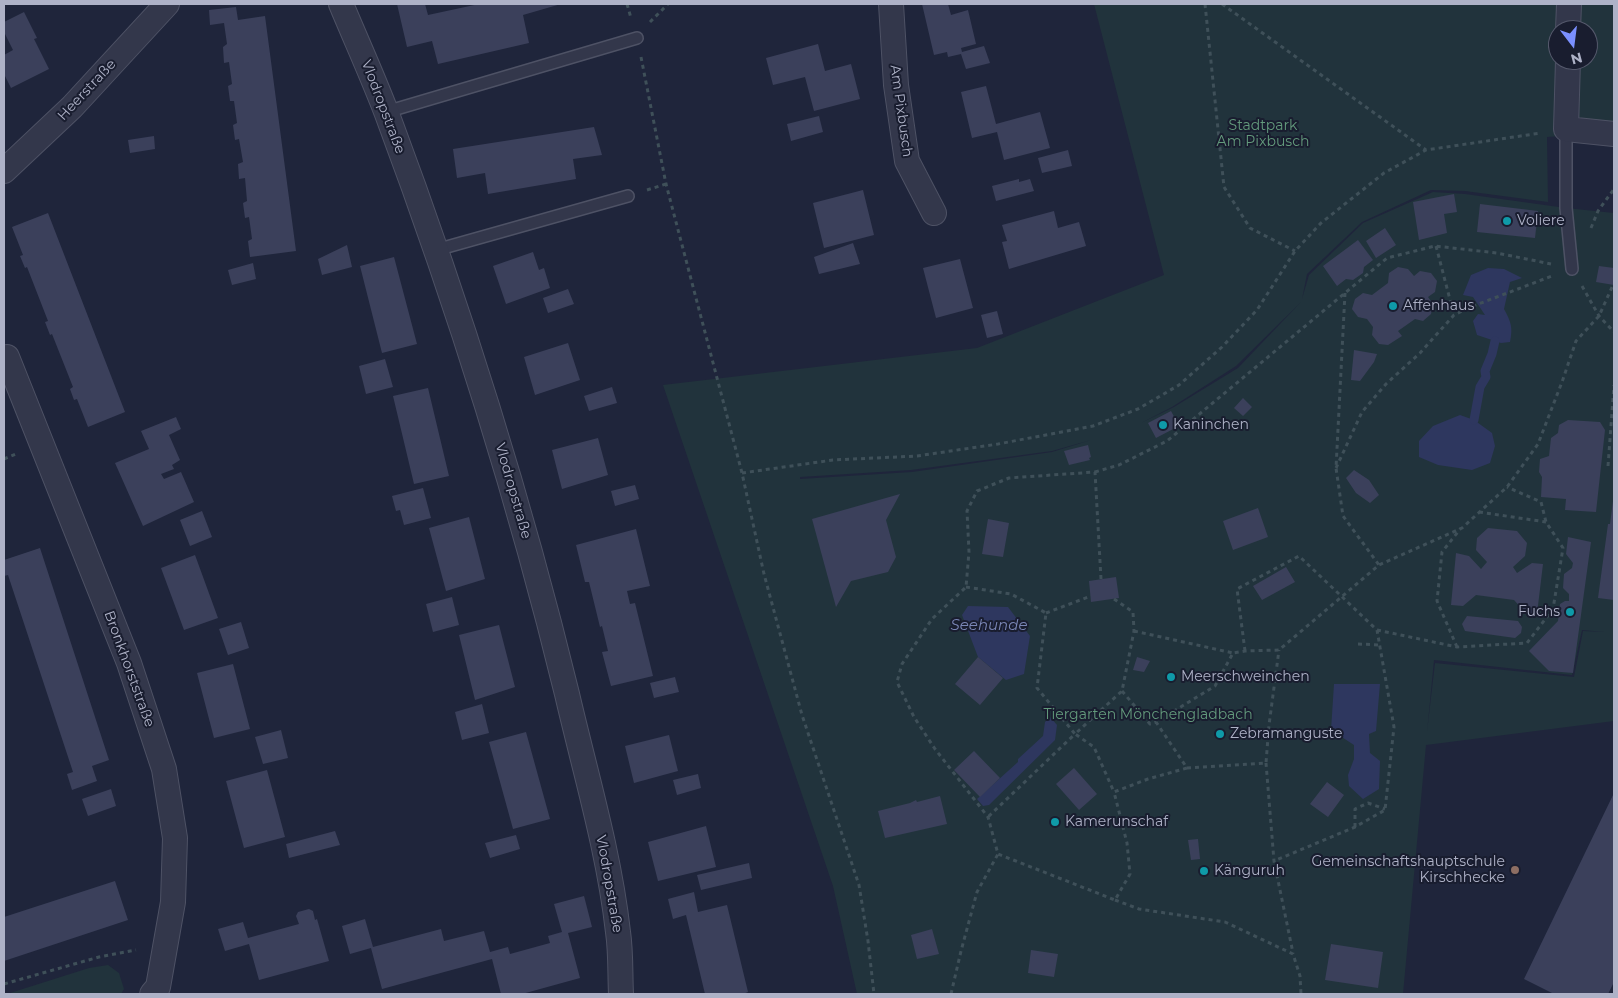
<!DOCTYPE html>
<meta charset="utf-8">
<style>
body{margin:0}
#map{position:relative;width:1618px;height:998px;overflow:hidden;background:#1f253b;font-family:Montserrat,sans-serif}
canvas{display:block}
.frame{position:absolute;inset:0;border:5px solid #aeb2c7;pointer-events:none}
.north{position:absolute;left:1548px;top:20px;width:50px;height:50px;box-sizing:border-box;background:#191d2f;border:1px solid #55596c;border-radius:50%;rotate:165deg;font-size:14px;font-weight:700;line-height:20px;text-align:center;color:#aeb2c7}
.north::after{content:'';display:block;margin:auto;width:18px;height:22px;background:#7b90ff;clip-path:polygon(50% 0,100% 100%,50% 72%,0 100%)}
</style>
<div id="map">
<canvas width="1618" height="998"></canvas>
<div class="frame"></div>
<div class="north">N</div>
</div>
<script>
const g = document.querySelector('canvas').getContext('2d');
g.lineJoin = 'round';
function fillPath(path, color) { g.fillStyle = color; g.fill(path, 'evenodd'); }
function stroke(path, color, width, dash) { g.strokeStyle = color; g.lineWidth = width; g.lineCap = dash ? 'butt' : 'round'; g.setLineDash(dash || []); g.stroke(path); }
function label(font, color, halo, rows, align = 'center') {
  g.font = font + ' Montserrat,sans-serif'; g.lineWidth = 4; g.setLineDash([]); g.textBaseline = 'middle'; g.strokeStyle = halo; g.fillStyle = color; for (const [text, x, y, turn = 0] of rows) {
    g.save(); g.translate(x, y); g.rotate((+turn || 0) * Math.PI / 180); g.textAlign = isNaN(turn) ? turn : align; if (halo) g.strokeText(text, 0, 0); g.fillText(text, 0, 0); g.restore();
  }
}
fillPath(new Path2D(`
 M1094,4h520v128l-67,5 1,65 -83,-11 -34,-1 -69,32 -55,52 -5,25 7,-24 54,-52 70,-31 32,2 101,14 48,5v508l-188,24 -23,249h-546l-24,-108 -170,-501 314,-37 187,-73zM1558,30h30v30h-30zM1301,302l-63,66 -64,39 -33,16 31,-16 64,-41zM1091,440l-39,12 -140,20 -112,7v-2l111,-7 141,-19zM1582,630l23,2 -22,-1 -9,46 -139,-14 -8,69 7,-72 138,15z
 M108,965l11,8 5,16 -3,5h-114l82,-26z`), '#21333c');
fillPath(new Path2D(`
 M1488,268l16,1 18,9 -12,4 -6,27c7,13 9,18 6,33l-9,1 -24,-8 -4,-14 5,-7 7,1 -12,-18 -10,-2 8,-20z
 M1460,415l14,5 18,13 3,13 -5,17 -18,7 -34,-5 -19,-8v-16l14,-15z
 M968,606l40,1 22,29 -6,38 -18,6 -28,-23 -16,-42z
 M1334,684h46l-4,47 -7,3 1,19 10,8 -1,28 -16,10 -14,-13 -1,-11 6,-16v-14l-23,-15z
 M1050,717l7,8 -2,15 -66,65 -6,1 -6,-7 41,-37v-3l25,-23 2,-14z`), '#2e375f');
stroke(new Path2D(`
 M1474,420l6,-33 6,-10 -1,-6 7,-17 3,-13`), '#2e375f', 9);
fillPath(new Path2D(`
 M397,4h28l3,11 51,-11h82l-38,11 6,28 -91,21 -6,-23 -25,6z
 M922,4h26l3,11 17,-5 8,34 -15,4 1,4 22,-6 6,17 -24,6 -5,-15 -13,3 -1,-5 -13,3z
 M236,7l2,13 27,-4 31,235 -46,6 -2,-16 4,-2 -3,-22 -4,1 -2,-15 4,-2 -2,-23 -6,1 -1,-15 5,-2 -4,-23 -4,1 -2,-15 4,-2 -3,-22h-4l-2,-15 4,-2 -3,-22 -5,1 -1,-16 4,-3 -3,-21 -14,2 -1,-15z
 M24,12l13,26 -3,1 15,30 -38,19 -7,-14v-19l9,-5 -9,-18v-10z
 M818,44l7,27 26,-7 9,35 -46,12 -9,-34 -32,8 -7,-27z
 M986,86l10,38 44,-12 10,36 -46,12 -7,-28 -25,6 -11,-46z
 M819,116l4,16 -32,9 -4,-17z
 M594,127l8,28 -29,4 3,20 -88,15 -3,-21 -28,5 -4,-29z
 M154,136l1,13 -25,4 -2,-13z
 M1068,150l4,16 -30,7 -4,-15z
 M1019,179v3l11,-3 4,12 -38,10 -4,-15z
 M863,190l11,45 -50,13 -11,-45z
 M1454,194l3,18 -13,2 3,19 -28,7 -6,-38z
 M1480,204l58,7 -3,27 -58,-6z
 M1054,211l4,17 21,-6 7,24 -77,23 -7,-27 5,-1 -5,-16z
 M48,213l77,199 -37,15 -11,-28 -3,1 -4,-11 3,-2 -21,-53 -2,1 -5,-13 3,-1 -21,-54 -2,1 -5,-12 3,-1 -11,-28z
 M1385,228l11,17 -20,13 -10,-17z
 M1358,240l15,20 -9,7 -1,6 -10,7 -7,-1 -9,7 -14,-20z
 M853,243l7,21 -41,10 -5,-17z
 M347,245l5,22 -30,8 -4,-16z
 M533,252l6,18 5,-2 6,20 -44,16 -13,-38z
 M394,257l23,87 -35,9 -22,-87z
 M960,259l13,49 -37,10 -13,-50z
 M253,263l3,16 -24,6 -4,-15z
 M1599,266l15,2v17l-18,-3z
 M1398,267l10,2 6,7 6,-5 11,2 6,8 -2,11 -7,5 5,7 -2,10 -8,7 -8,-2 -17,12 4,5 -14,9 -9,-1 -7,-9 1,-8 -6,-8 -9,-2 -6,-8 3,-10 8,-6 9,2 16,-12 1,-10z
 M568,289l6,15 -26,9 -5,-15z
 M997,311l6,23 -16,4 -6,-23z
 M568,343l12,37 -45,15 -11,-38z
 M1354,350l23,4 -3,8 -14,19 -9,-1z
 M385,359l8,28 -27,7 -7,-28z
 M612,387l5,16 -28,8 -5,-15z
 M428,388l21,88 -35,8 -21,-88z
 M1243,398l9,9 -9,9 -9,-8z
 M1171,411l8,15 -23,12 -8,-15z
 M176,417l5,12 -12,6 11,25 -8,5 2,4 -13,5 3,5 17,-7 13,30 -51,24 -28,-63 34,-14 -8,-18z
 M1568,420l32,2 5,8 -9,82 -31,-2 1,-11 -25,-2 1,-20 -3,-5 1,-13 9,-3 2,-18 7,-5 1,-8z
 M598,438l10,37 -46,14 -10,-39z
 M1088,445l3,12 -2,1 1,2 -21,5 -5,-14z
 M1354,470l15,10 10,15 -9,8 -14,-10 -10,-15z
 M635,485l4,14 -24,7 -4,-15z
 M423,488l8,30 -27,7 -4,-15 -4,1 -4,-15z
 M900,494l-14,26 10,37 -8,15 -37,9 -15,26 -24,-88z
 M1613,501h1v99l-16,-2 10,-74h2z
 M1258,508l10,29 -35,13 -10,-29z
 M202,511l10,26 -22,9 -10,-26z
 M469,517l16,62 -39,12 -17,-63z
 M988,519l21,4 -6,34 -21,-3z
 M1488,528l29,3 10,12 -2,13 -12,11 4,6 15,-10 11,1 -6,50 -11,-1 -12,-13 -38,-5 -13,11 -12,-1 5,-52 13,3 12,13 6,-7 -11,-12 1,-12z
 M636,529l14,57 -23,5 3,13 5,-1 18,73 -42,10 -9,-34 6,-1 -6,-25 -2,1 -11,-45h-4l-9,-37z
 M1568,537l23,5 -18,131 -24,-2 -20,-20 29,-30 2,-17 5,-3h4v-7l-6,-6 1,-14 8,-6 1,-5 -7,-9z
 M40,548l69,212 -17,6 5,15 -25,9 -5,-16 6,-2 -65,-197 -4,1v-16z
 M195,555l23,63 -34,12 -23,-62z
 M1286,567l9,15 -33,18 -9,-14z
 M1116,577l3,21 -28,4 -2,-21z
 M452,597l7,28 -26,7 -7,-28z
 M1467,616l51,5 4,6 -1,6 -6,5 -50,-7 -3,-7z
 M241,622l8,26 -21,7 -9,-26z
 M499,625l16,62 -40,13 -16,-65z
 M978,657l25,21 -23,27 -25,-21z
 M1137,657l13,4 -6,11 -11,-2z
 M233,664l17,65 -36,9 -17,-65z
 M675,677l4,15 -25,6 -4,-15z
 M482,704l7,29 -27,7 -7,-28z
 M281,730l7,28 -25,6 -8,-27z
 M526,732l24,87 -37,10 -24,-87z
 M669,735l9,36 -44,12 -9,-37z
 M974,751l26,27 -20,19 -26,-27z
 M1074,768l23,26 -18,16 -23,-26z
 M267,770l18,67 -41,11 -18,-67z
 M698,774l3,14 -24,7 -4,-15z
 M1327,782l17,13 -16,22 -18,-13z
 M111,789l5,17 -28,10 -6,-17z
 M1614,793v189l-6,12h-54l-30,-15z
 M940,796l7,28 -62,14 -7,-27 32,-8 6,-3 1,2z
 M706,826l10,41 -58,14 -10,-39z
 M335,831l5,14 -51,13 -3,-14z
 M516,835l4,14 -30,9 -5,-15z
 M1198,839l2,20 -9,1 -3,-20z
 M749,863l3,15 -51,12 -4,-15z
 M115,881l13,39 -124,41v-44z
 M694,892l4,20 29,-7 21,87 -5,2h-38l-19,-79 -13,4 -5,-20z
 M584,896l8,31 -24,6 12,45 -58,16h-21l-9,-35 -110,30 -11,-41 -21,6 -8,-28 23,-7 8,28 68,-18 3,12 40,-10 6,21 18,-5 2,7 40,-11 -2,-7 14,-4 -8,-28z
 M309,909l4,2 2,9 2,-1 12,42 -70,19 -10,-36 -24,7 -7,-22 25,-7 5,16 51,-14 -3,-8 2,-4z
 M932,929l7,25 -22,5 -6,-24z
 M1331,944l52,8 -5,36 -53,-8z
 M1031,950l27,4 -4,23 -26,-4z`), '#3b405b');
const lane = new Path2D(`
 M386,112l251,-74
 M1566,129v79l6,61
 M436,250l192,-54`);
const street = new Path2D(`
 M341,4c15,36 32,73 46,110 71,190 132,383 180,580 18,78 42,157 51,238 3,20 2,42 3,62
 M891,4l5,81 11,76 27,52
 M1568,30l1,-26
 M1568,60l-2,69 48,5
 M4,171l68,-64 95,-103
 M7,357l122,306 35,106 11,69 -2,64 -15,85 -6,7`);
stroke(lane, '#4e5265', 14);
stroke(street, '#4e5265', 26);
stroke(new Path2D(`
 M627,4l4,14
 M1205,4l19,183 26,41 45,23
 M1222,4l204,146
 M650,22l18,-18
 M641,57l25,127 76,289 22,101 38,141 57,170 9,56 6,53
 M647,190l19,-6
 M1591,228l7,-17 16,-22
 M1436,246l18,69
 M1582,286l17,30 15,16
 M1345,293l-9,175 7,48 36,49
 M4,459l14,-6
 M1608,466l6,-81
 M1336,468l26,-56 24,-28 34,-31 34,-38 14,-7 84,-32
 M1095,472l24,-7 48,-24 220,-183 48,-12 62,7 54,11
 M742,473l91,-13 84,-4 81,-12 95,-18 45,-17 41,-24 43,-38 35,-37 38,-59 26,-28 63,-50 42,-23 115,-17
 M1479,512l67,10
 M1101,579l-6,-107 -86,6 -32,13 -10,20 2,41 -3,35 -34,32 -30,45 -5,18 17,35 21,32 53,68 10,37 117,46 15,-26 -3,-31 -13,-51 34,-13 39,-11 -31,-46 59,-36 18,-33 12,-2 34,-1 100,-85 83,-37 45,-41 31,-43 24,-62 14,-41 23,-25 14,-31
 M966,587l45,7 35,19 -9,75 38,46 -87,83
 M1114,599l19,13 1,19 -12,60 -47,43 19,13 20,45
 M1046,613l45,-17
 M1377,630l80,17 70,-4 26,-34 10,-61 -17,-26 -5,-20 -34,-15
 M1134,631l99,22
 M1358,644l22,1
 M1457,647l-20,-46 5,-49 19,-24
 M1245,651l-8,-62 62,-33 78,74 17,97 -9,83 -30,17 -81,34
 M1122,691l28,33 6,-2
 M1266,763l8,98 19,92
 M1187,768l79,-5 3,-38 10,-75
 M1355,827v-18l13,-6 17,6
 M1115,900l24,9 86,13 68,32 7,22 1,18
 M4,984l95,-27 37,-7
 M951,994l10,-43 16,-59 21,-38`), '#3f5059', 3, [4, 4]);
stroke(lane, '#33374b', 11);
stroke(street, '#33374b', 24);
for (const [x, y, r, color] of [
 [1507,221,5,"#0f9aa8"],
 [1393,306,5,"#0f9aa8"],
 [1163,425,5,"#0f9aa8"],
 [1570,612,5,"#0f9aa8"],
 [1171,677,5,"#0f9aa8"],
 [1220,734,5,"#0f9aa8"],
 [1055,822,5,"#0f9aa8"],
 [1515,870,5,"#8d6e63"],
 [1204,871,5,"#0f9aa8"]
]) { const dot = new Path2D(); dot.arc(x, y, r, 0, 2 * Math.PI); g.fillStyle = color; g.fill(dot); stroke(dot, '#191d2f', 2); }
label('14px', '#aeb2c7', '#191d2f', [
 ["Heerstraße",87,90,-47],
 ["Vlodropstraße",383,107,69],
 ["Am Pixbusch",901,111,82],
 ["Vlodropstraße",513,491,74],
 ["Bronkhorststraße",129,669,70],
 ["Vlodropstraße",609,884,80]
]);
label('14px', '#639a7c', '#191d2f', [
 ["Stadtpark",1263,126],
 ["Am Pixbusch",1263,142],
 ["Tiergarten Mönchengladbach",1148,715]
]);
label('14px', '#aeb2c7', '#191d2f', [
 ["Voliere",1517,221],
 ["Affenhaus",1403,306],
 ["Kaninchen",1173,425],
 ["Fuchs",1560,612,"right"],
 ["Meerschweinchen",1181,677],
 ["Zebramanguste",1230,734],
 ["Kamerunschaf",1065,822],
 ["Gemeinschaftshauptschule",1505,862,"right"],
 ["Kirschhecke",1505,878,"right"],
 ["Känguruh",1214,871]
], 'left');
label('italic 15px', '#7a86b6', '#191d2f', [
 ["Seehunde",989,626]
]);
</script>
